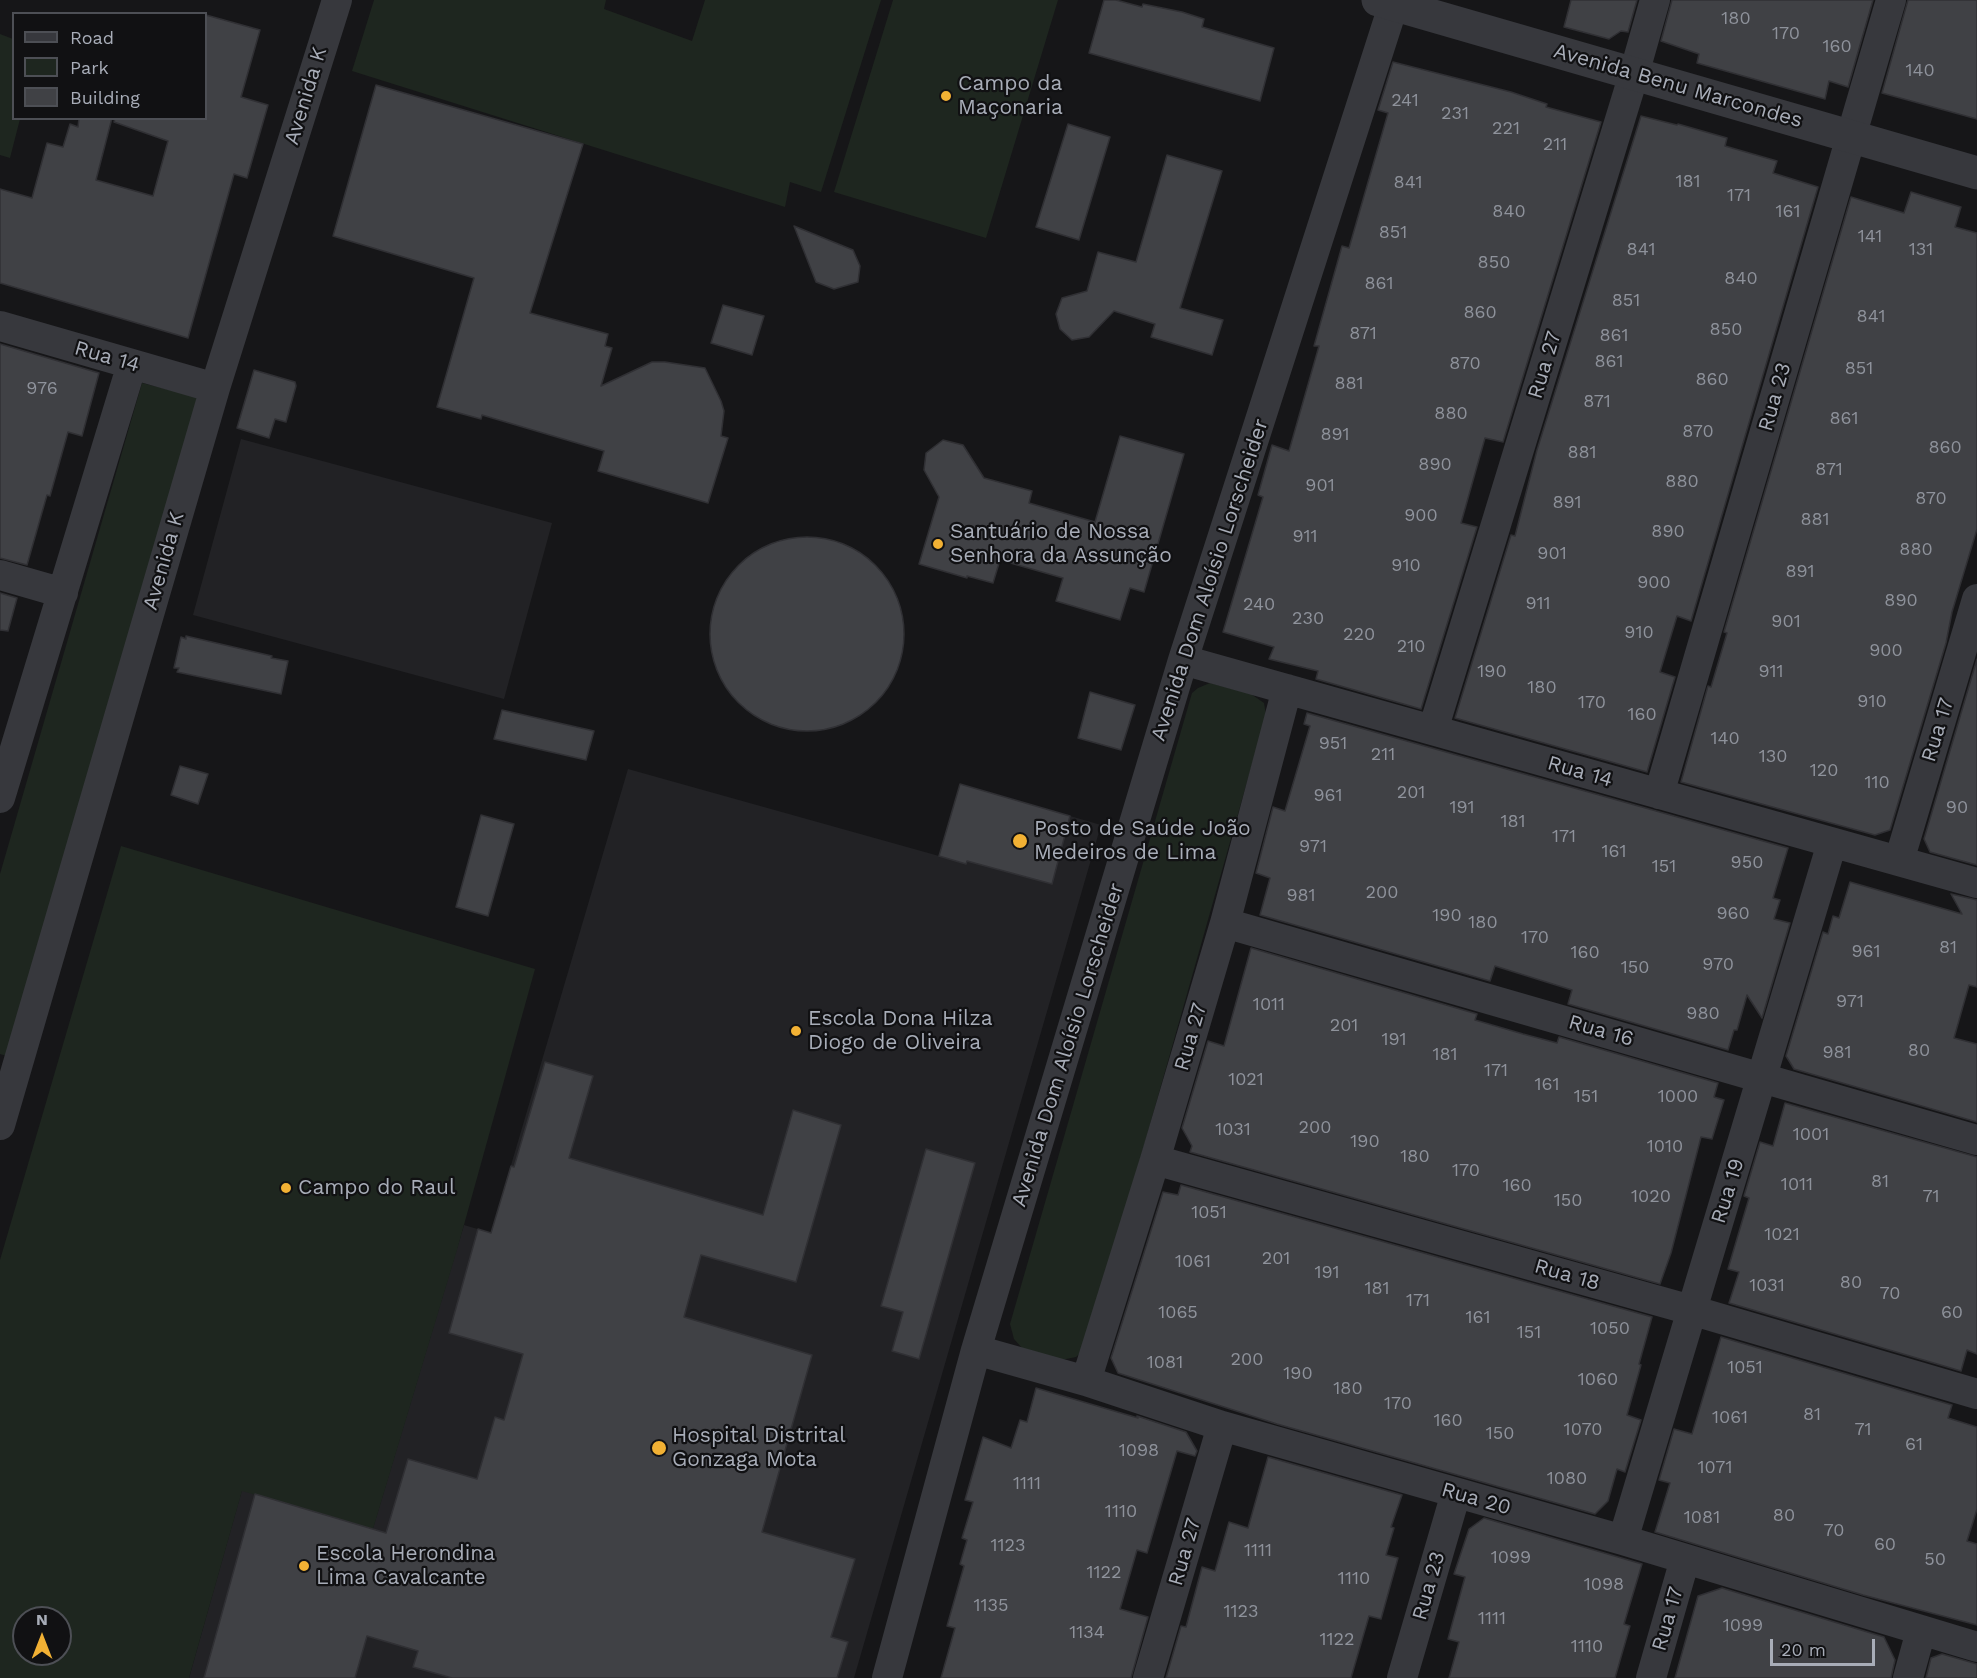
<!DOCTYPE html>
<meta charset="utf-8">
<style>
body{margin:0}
#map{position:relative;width:1977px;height:1678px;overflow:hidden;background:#161618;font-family:"Work Sans",sans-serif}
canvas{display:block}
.legend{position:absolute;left:12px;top:12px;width:195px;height:108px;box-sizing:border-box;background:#111113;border:2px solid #4d4f55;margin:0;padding:8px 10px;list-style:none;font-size:18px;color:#a8adb8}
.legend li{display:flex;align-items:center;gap:12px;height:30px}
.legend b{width:30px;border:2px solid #4d4f55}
.north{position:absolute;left:12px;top:1606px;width:60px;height:60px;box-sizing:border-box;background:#111113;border:2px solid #4d4f55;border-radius:50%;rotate:0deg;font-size:16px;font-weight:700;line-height:24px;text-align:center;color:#a8adb8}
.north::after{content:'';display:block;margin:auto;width:21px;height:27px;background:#f2b134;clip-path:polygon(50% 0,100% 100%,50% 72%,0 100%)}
.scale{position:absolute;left:1770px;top:1639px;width:105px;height:27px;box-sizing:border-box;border:3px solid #a8adb8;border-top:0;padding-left:8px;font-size:18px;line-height:21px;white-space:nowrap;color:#a8adb8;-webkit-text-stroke:4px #111113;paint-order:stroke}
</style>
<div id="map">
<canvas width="1977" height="1678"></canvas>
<ul class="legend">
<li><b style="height:8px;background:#37383d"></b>Road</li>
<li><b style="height:16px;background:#1e261f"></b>Park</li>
<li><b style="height:16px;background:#404145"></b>Building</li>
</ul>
<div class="north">N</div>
<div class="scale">20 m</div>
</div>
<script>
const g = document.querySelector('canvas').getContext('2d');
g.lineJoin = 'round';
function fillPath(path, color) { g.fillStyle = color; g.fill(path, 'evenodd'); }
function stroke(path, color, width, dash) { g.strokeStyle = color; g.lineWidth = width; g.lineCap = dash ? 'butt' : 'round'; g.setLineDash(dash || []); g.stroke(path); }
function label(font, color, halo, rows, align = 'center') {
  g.font = font + ' "Work Sans",sans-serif'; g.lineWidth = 4.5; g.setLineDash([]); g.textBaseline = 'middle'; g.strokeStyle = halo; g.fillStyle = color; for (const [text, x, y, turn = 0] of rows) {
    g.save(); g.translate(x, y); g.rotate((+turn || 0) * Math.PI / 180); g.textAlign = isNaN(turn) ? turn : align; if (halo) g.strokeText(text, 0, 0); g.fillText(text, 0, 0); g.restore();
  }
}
fillPath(new Path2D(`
 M241,439l311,84 -48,176 -311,-84z
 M628,769l311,87 21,-72 141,41 -247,853h-665l53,-188 131,38 91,-303 27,8z`), '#222225');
fillPath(new Path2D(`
 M374,0h232l-2,9 88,32 13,-41h176l-60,192 -31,-10 -5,25 -433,-136z
 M893,0h165l-72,238 -152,-46z
 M0,34l13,5 1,79 6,1 -10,39 -10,-3z
 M142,383l56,14 -188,660 -10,-3v-180z
 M1210,683l41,11 13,9 2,12 -179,632 -11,10 -20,4 -34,-13 -8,-9 -4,-15 182,-631 6,-5z
 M121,846l414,123 -78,281 -84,279 -131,-38 -53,187h-189v-418zM24,1618h36v36h-36z`), '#1e261f');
const building = new Path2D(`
 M1104,0h12l26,7 1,-3 39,8 22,7 -2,8 72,21 -14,53 -171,-48z
 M1571,0h66l-9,32 -7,-1 -12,8 -45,-12z
 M1672,0h201l-25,87 -19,-6 -4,18 -128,-36 2,-9 -38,-13z
 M1908,0h69v119l-95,-26z
 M206,15l54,15 -19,67 27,8 -21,73 -13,-4 -46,164 -188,-55v-94l32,9 15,-55 16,4 7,-23 8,3 1,-9h33l-16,62 57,16 15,-55 -54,-19 1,-4h91z
 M1393,62l118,30 36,12 -1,3 55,15 -98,320 -18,-4 -24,85 16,4 -56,182 -105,-30 2,-8 -49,-12 5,-12 -51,-15 40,-135 -5,-2 14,-50 17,6 30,-105h-5l28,-100 7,2 39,-135 -10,-3z
 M376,85l207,59 -53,169 78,21 -3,12 7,2 -11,38 51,-24h13l40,6 16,33 3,10 -3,25 7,2 -20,65 -110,-32 6,-20 -122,-36 -1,4 -44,-12 37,-129 -141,-42z
 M1641,116l36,9 1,-1 49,14 -2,8 52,15 -4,12 45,14 -127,434 -14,-5 -17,56 15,5 -28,95 -192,-54 56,-183 4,1 22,-86z
 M1068,124l42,13 -31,103 -43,-13z
 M1167,155l55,16 -42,137 43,12 -11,35 -61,-18 4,-13 -41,-13 -25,26 -17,3 -12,-11 -4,-15 6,-16 25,-7 11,-39 38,10z
 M1911,192l50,15 -6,20 22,6v296l-25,83 -6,31 -56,187 -15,5 -194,-53 27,-96 3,1 16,-54 -3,-1 127,-435 53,16z
 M794,226l59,24 7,16 -2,16 -24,7 -18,-7z
 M723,305l41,11 -12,39 -41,-12z
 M0,344l99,29 -17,63 -14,-4 -18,64 -3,-1 -20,70 -27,-7z
 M254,370l41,12 1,4 -10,36 -11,-3 -6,19 -32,-10z
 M1120,436l64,18 -40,138 -14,-4 -10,32 -64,-19 7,-23 -63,-18 -7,23 -26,-7v2l-48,-14 20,-67 -15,-27 2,-17 17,-13 20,5 21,33 48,13 -3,12 66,19z
 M710 634a97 97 0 1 1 194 0a97 97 0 1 1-194 0Z
 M0,593l17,5 -9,33 -8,-1z
 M186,636l86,20 -1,2 17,3 -7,33 -104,-22 2,-4h-5l7,-31 5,2z
 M1977,659v206l-47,-13 -6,-13z
 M1090,692l45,13 -14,45 -43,-12z
 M502,710l92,21 -8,29 -92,-21z
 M1307,713l481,135 -15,50 7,2 -6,19 16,4 -28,95 -15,-23 -10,35h-3l-6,20 -160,-46 4,-14 -77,-24 -5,15 -230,-66 10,-37 -14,-5 17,-66 12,4 25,-85 -6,-2z
 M180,766l28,8 -10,30 -27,-9z
 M960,784l110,32 -18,68 -85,-23 -1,3 -27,-8z
 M481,815l33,9 -26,92 -32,-9z
 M1850,882l112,32 -11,-20 26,6v87l-8,-2 -15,53 23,6v78l-183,-53 -8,-13 37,-124 5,2 5,-18 6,2z
 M1251,948l226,66 -2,6 48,14 34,9 2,-6 159,46 -4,14 10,3 -12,39 -11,-2 -30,116 -11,31 -470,-132 2,-6 -10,-18 26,-87 16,5z
 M545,1062l48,14 -24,82 194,57 30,-105 48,15 -45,157 -95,-27 -17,62 128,38 -50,177 93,27 -24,78 17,5 -11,36h-385l-39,-11 5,-16 -51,-15 -12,42h-151l51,-184 131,39 22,-74 69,20 18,-62 9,3 19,-66 -74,-21 29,-104 13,4 20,-67 3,1z
 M1785,1103l192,54v197l-10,-4 -6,21 -232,-68 10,-31 -11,-3 21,-71 -5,-2 16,-54 13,4z
 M926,1149l49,14 -56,196 -27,-8 11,-39 -22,-6z
 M1181,1185l471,132 -13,47 2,1 -14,50 14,5 -16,52 -8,-3 -9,32 -13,13 -318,-90 -159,-51 -7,-15 52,-166 15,3z
 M1721,1337l231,68 -4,13 29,9v82l-10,32 10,3v81l-114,-30 -208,-63 15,-49 -11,-3 15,-51 18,5z
 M1036,1388l102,30 -1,-2 49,16 11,19 -2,5 -18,-5 -30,102 -10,-3 -17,59 28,8 -17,61h-190l14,-50 -8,-2 17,-60 -4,-2 7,-24 -5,-2 11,-36 -8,-2 18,-63 28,11 9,-28 7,2z
 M1268,1457l134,38 -11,32 3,1 -8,27 12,3 -17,61 -12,-3 -18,62h-185l15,-52 5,1 16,-60 13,4 14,-49 19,6z
 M1484,1518l158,46 -18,60 6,2 -15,52h-166l10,-36 -11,-3 17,-62 -11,-3 15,-45z
 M1722,1588l162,49 11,23 -4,18h-216l23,-82z
 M1942,1654l35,10v14h-51l5,-20z`);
fillPath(building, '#404145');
stroke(building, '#303034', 1.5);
stroke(new Path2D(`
 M0,326l215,62
 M0,575l63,18
 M1183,660l794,223
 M1433,730l201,-656 21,-74
 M1659,794l232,-794
 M0,798l132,-434
 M1899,861l78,-262
 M1225,923l752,217
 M0,1125l215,-737 122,-388
 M1155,1160l536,150 286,84
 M976,1350l110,31 136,45 401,114 354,107
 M1086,1381l69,-221 70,-237 62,-234
 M1623,1540l209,-697
 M887,1678l89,-328 207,-690 212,-660
 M1148,1678l74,-252
 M1402,1678l54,-185
 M1651,1678l34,-119
 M1908,1678l13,-47`), '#37383d', 30);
stroke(new Path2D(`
 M1378,0l599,173`), '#37383d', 33);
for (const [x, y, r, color] of [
 [946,96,6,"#f2b134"],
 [938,544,6,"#f2b134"],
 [1020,841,8,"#f2b134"],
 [796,1031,6,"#f2b134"],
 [286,1188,6,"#f2b134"],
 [659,1448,8,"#f2b134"],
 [304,1566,6,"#f2b134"]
]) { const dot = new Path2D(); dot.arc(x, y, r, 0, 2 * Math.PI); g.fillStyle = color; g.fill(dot); stroke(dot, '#111113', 2); }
label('18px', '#8e929b', null, [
 ["180",1736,19],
 ["170",1786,34],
 ["160",1837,47],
 ["140",1920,71],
 ["241",1405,101],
 ["231",1455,114],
 ["221",1506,129],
 ["211",1555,145],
 ["181",1688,182],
 ["841",1408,183],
 ["171",1739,196],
 ["840",1509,212],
 ["161",1788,212],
 ["851",1393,233],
 ["141",1870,237],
 ["841",1641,250],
 ["131",1921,250],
 ["850",1494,263],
 ["840",1741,279],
 ["861",1379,284],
 ["851",1626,301],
 ["860",1480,313],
 ["841",1871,317],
 ["850",1726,330],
 ["871",1363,334],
 ["861",1614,336],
 ["861",1609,362],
 ["870",1465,364],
 ["851",1859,369],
 ["860",1712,380],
 ["881",1349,384],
 ["976",42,389],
 ["871",1597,402],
 ["880",1451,414],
 ["861",1844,419],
 ["870",1698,432],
 ["891",1335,435],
 ["860",1945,448],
 ["881",1582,453],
 ["890",1435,465],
 ["871",1829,470],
 ["880",1682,482],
 ["901",1320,486],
 ["870",1931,499],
 ["891",1567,503],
 ["900",1421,516],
 ["881",1815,520],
 ["890",1668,532],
 ["911",1305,537],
 ["880",1916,550],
 ["901",1552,554],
 ["910",1406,566],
 ["891",1800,572],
 ["900",1654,583],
 ["890",1901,601],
 ["911",1538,604],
 ["240",1259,605],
 ["230",1308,619],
 ["901",1786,622],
 ["910",1639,633],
 ["220",1359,635],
 ["210",1411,647],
 ["900",1886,651],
 ["190",1492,672],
 ["911",1771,672],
 ["180",1542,688],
 ["910",1872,702],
 ["170",1592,703],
 ["160",1642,715],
 ["140",1725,739],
 ["951",1333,744],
 ["211",1383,755],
 ["130",1773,757],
 ["120",1824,771],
 ["110",1877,783],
 ["201",1411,793],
 ["961",1328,796],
 ["191",1462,808],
 ["90",1957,808],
 ["181",1513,822],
 ["171",1564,837],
 ["971",1313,847],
 ["161",1614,852],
 ["950",1747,863],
 ["151",1664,867],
 ["200",1382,893],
 ["981",1301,896],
 ["960",1733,914],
 ["190",1447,916],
 ["180",1483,923],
 ["170",1535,938],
 ["81",1948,948],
 ["961",1866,952],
 ["160",1585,953],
 ["970",1718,965],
 ["150",1635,968],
 ["971",1850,1002],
 ["1011",1269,1005],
 ["980",1703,1014],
 ["201",1344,1026],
 ["191",1394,1040],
 ["80",1919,1051],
 ["981",1837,1053],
 ["181",1445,1055],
 ["171",1496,1071],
 ["1021",1246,1080],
 ["161",1547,1085],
 ["151",1586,1097],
 ["1000",1678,1097],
 ["200",1315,1128],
 ["1031",1233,1130],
 ["1001",1811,1135],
 ["190",1365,1142],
 ["1010",1665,1147],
 ["180",1415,1157],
 ["170",1466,1171],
 ["81",1880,1182],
 ["1011",1797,1185],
 ["160",1517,1186],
 ["1020",1651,1197],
 ["71",1931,1197],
 ["150",1568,1201],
 ["1051",1209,1213],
 ["1021",1782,1235],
 ["201",1276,1259],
 ["1061",1193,1262],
 ["191",1327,1273],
 ["80",1851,1283],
 ["1031",1767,1286],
 ["181",1377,1289],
 ["70",1890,1294],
 ["171",1418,1301],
 ["1065",1178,1313],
 ["60",1952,1313],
 ["161",1478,1318],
 ["1050",1610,1329],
 ["151",1529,1333],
 ["200",1247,1360],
 ["1081",1165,1363],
 ["1051",1745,1368],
 ["190",1298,1374],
 ["1060",1598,1380],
 ["180",1348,1389],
 ["170",1398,1404],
 ["81",1812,1415],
 ["1061",1730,1418],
 ["160",1448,1421],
 ["1070",1583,1430],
 ["71",1863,1430],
 ["150",1500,1434],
 ["61",1914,1445],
 ["1098",1139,1451],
 ["1071",1715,1468],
 ["1080",1567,1479],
 ["1111",1027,1484],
 ["1110",1121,1512],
 ["80",1784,1516],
 ["1081",1702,1518],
 ["70",1834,1531],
 ["60",1885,1545],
 ["1123",1008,1546],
 ["1111",1258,1551],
 ["1099",1511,1558],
 ["50",1935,1560],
 ["1122",1104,1573],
 ["1110",1354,1579],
 ["1098",1604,1585],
 ["1135",991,1606],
 ["1123",1241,1612],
 ["1111",1492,1619],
 ["1099",1743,1626],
 ["1134",1087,1633],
 ["1122",1337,1640],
 ["1110",1587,1647]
]);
label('21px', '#a8adb8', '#111113', [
 ["Campo da",958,84],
 ["Maçonaria",958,108],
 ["Santuário de Nossa",950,532],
 ["Senhora da Assunção",950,556],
 ["Posto de Saúde João",1034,829],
 ["Medeiros de Lima",1034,853],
 ["Escola Dona Hilza",808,1019],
 ["Diogo de Oliveira",808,1043],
 ["Campo do Raul",298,1188],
 ["Hospital Distrital",672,1436],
 ["Gonzaga Mota",672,1460],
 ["Escola Herondina",316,1554],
 ["Lima Cavalcante",316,1578]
], 'left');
label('21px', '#a8adb8', '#111113', [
 ["Avenida Benu Marcondes",1678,86,16],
 ["Avenida K",306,96,-73],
 ["Rua 14",107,357,16],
 ["Rua 27",1545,365,-73],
 ["Rua 23",1775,397,-74],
 ["Avenida K",164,561,-74],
 ["Avenida Dom Aloísio Lorscheider",1210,580,-72],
 ["Rua 17",1938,730,-73],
 ["Rua 14",1580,772,16],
 ["Rua 16",1601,1031,16],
 ["Rua 27",1191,1037,-74],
 ["Avenida Dom Aloísio Lorscheider",1068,1045,-73],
 ["Rua 19",1728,1191,-73],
 ["Rua 18",1567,1275,16],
 ["Rua 20",1476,1499,16],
 ["Rua 27",1185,1552,-74],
 ["Rua 23",1429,1586,-74],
 ["Rua 17",1668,1619,-74]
]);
</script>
